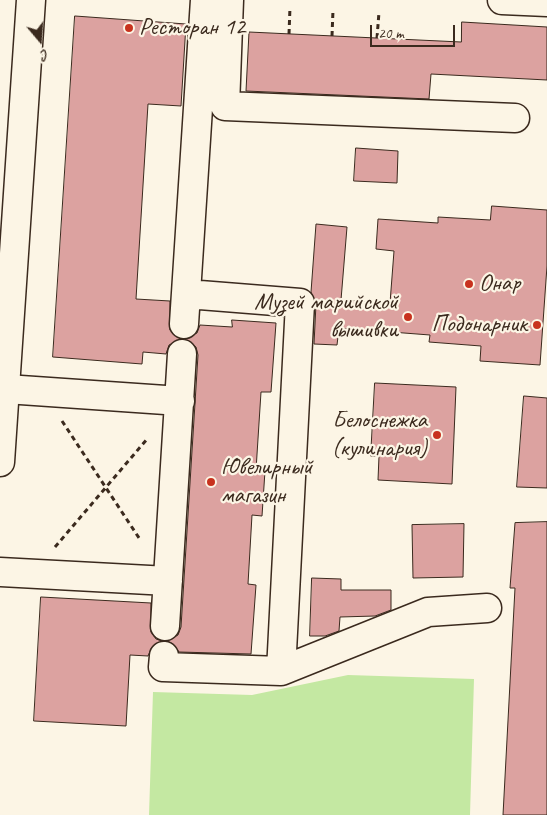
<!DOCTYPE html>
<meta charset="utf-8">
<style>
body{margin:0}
#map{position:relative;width:547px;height:815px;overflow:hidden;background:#fcf5e5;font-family:Caveat,sans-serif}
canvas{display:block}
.north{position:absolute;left:15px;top:15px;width:50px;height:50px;-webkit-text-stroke:4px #fcf5e5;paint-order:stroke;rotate:162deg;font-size:14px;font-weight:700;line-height:20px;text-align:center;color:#3b2a1e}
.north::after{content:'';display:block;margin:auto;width:18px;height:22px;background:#3b2a1e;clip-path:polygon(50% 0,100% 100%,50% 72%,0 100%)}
.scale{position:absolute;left:370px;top:25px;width:85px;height:22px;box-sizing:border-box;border:2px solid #3b2a1e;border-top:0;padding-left:6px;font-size:15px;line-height:18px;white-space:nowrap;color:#3b2a1e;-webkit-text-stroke:4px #fcf5e5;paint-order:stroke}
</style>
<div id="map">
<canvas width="547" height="815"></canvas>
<div class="north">С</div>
<div class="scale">20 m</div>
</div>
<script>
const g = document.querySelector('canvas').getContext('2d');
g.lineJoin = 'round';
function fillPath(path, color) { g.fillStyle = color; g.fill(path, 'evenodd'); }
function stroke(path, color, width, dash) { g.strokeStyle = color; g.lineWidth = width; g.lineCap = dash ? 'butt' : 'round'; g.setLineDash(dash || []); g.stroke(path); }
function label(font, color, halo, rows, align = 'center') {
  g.font = font + ' Caveat,sans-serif'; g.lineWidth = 4.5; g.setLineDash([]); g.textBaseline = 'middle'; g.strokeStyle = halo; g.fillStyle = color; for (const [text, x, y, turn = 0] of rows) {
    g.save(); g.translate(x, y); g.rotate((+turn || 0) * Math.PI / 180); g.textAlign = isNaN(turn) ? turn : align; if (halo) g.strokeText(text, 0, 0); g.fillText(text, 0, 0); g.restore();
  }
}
fillPath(new Path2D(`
 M348,675l126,4 -4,136h-321l4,-123 99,3z`), '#c4e8a2');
const building = new Path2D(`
 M75,16l111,8 -5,82 -33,-2 -12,195 34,2v29l11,9 -12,6 -3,9 -23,-2 -1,12 -89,-7z
 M462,22l85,5v53l-116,-6 -2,25 -183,-8 3,-59 212,10z
 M356,148l42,3 -1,32 -43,-2z
 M492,206l55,4v56l-7,99 -60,-4 1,-15 -52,-4 1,-7 -91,-7 -2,17 -23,-1 2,-40 -5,-12 5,-68 31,3 -6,73 49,3 4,-52 -18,-2 2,-30 60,4v-6l52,3z
 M232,320l44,3 -5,69h-10l-5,78 9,1 -3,45 -10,-1 -4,69 8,1 -5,69 -72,-2 -6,-8 -6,-3 11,-6 3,-8 17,-272 -2,-8 -11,-8 12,-6 3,-8 32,2z
 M375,383l81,4 -4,97 -74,-4 1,-24h-8z
 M524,396l23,2v90l-30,-1z
 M547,522v293h-44l12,-227h-5l5,-65z
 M464,524l-1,53 -50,1 -1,-53z
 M312,578l29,1v11h50v20l-16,6 -35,1 -1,14 -14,5h-15z
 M41,597l110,6v29l5,7 6,2 -10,6 -4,9 -18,-1 -4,71 -92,-5z`);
fillPath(building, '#dca2a0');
stroke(building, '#3b2a1e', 1);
const minor = new Path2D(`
 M229,0l-4,106 290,12
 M502,0l45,2
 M184,324l21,-324
 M6,389l174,12
 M0,572l168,9
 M165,626l17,-272
 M164,656l-1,11 118,4 19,-368 -113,-9
 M281,671l147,-59 59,-4`);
const major = new Path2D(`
 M0,462l31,-462`);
stroke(minor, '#3b2a1e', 31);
stroke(major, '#3b2a1e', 31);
stroke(new Path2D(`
 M289,34l1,-27
 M332,36l1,-26
 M377,38l2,-26
 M62,421l79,120
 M55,547l93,-109`), '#3b2a1e', 3, [5, 4]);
stroke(minor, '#fcf5e5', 28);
stroke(major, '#fcf5e5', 28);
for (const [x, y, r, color] of [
 [129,28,5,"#c8321e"],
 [469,284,5,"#c8321e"],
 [408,317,5,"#c8321e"],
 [537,325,5,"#c8321e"],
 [437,435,5,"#c8321e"],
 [211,482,5,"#c8321e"]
]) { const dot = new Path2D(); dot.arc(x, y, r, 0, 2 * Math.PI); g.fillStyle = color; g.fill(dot); stroke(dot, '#fcf5e5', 2); }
label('24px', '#3b2a1e', '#fcf5e5', [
 ["Ресторан 12",139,28],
 ["Онар",479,284],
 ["Музей марийской",398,303,"right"],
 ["вышивки",398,331,"right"],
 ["Подонарник",527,325,"right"],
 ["Белоснежка",427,421,"right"],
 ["(кулинария)",427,449,"right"],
 ["Ювелирный",221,468],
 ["магазин",221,496]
], 'left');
</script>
